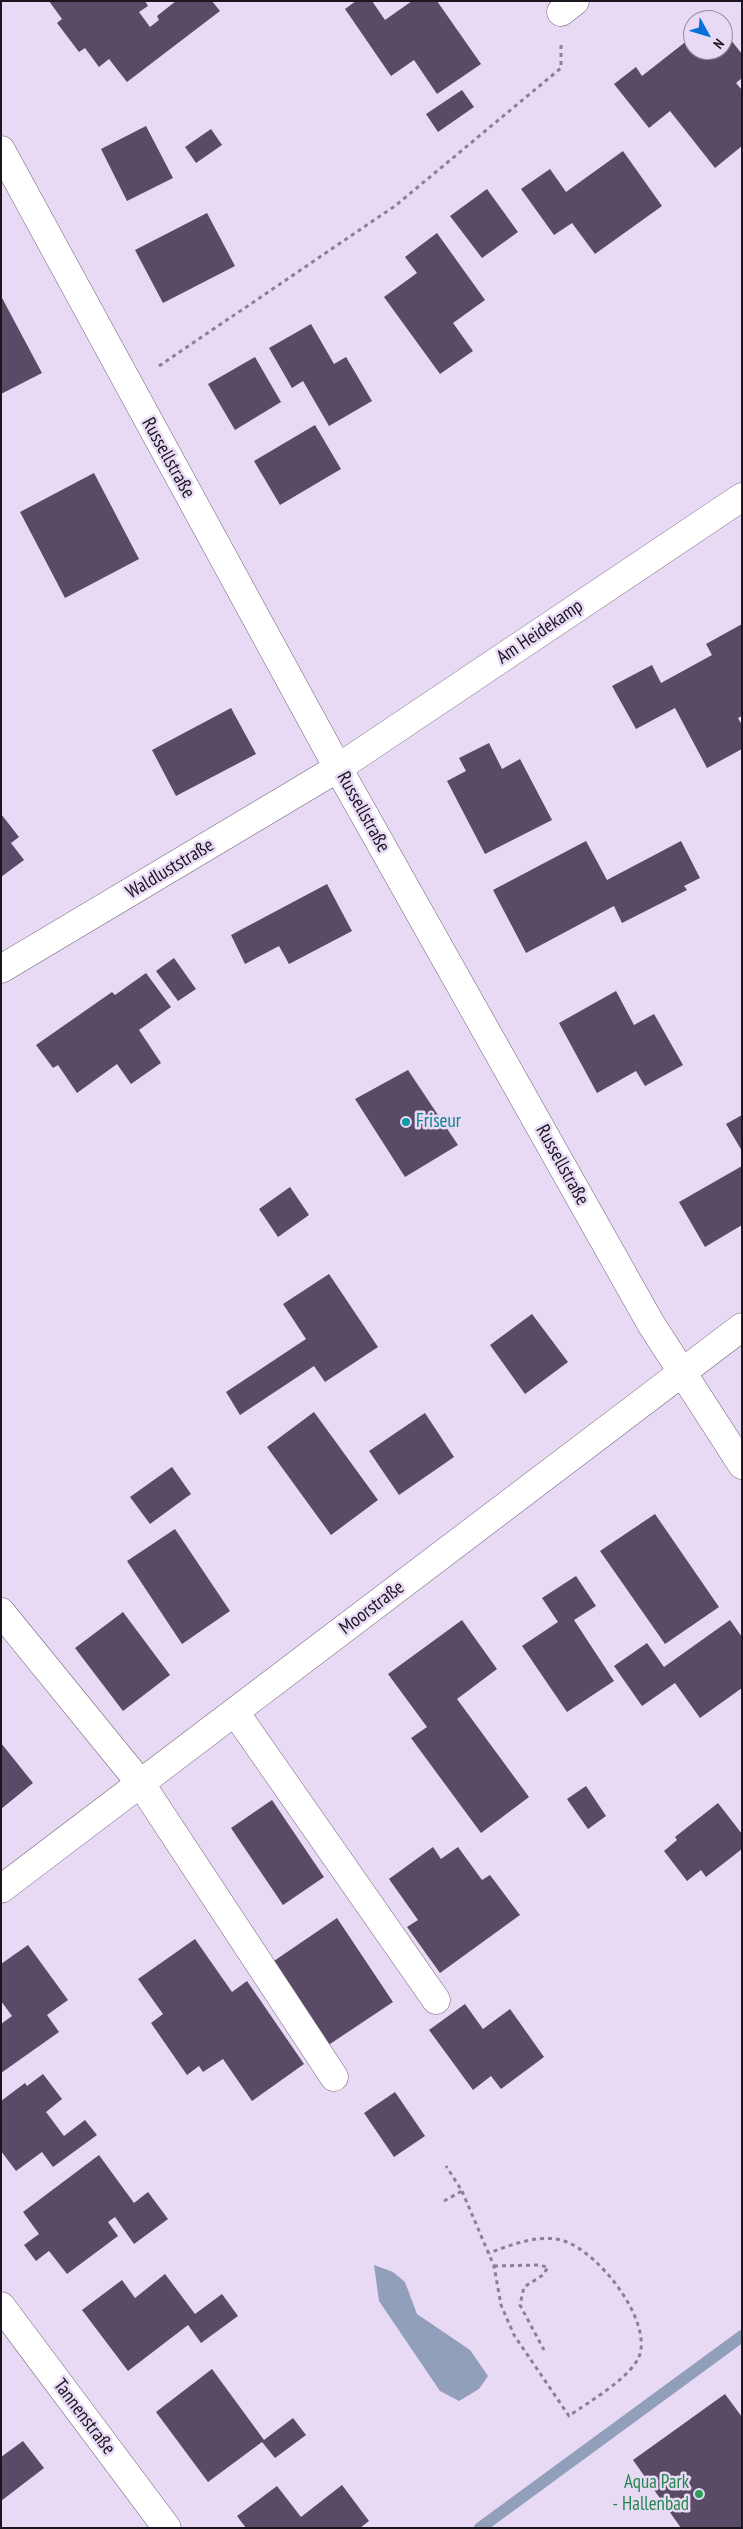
<!DOCTYPE html>
<meta charset="utf-8">
<style>
body{margin:0}
#map{position:relative;width:743px;height:2529px;overflow:hidden;background:#e8daf5;font-family:"PT Sans Narrow",sans-serif}
canvas{display:block}
.frame{position:absolute;inset:0;border:2px solid #1a151e;pointer-events:none}
.north{position:absolute;left:683px;top:10px;width:50px;height:50px;box-sizing:border-box;background:#e8daf5;border:1px solid #968b9f;border-radius:50%;rotate:129deg;font-size:14px;font-weight:700;line-height:20px;text-align:center;color:#1a151e}
.north::after{content:'';display:block;margin:auto;width:18px;height:22px;background:#0671d9;clip-path:polygon(50% 0,100% 100%,50% 72%,0 100%)}
</style>
<div id="map">
<canvas width="743" height="2529"></canvas>
<div class="frame"></div>
<div class="north">N</div>
</div>
<script>
const g = document.querySelector('canvas').getContext('2d');
g.lineJoin = 'round';
function fillPath(path, color) { g.fillStyle = color; g.fill(path, 'evenodd'); }
function stroke(path, color, width, dash) { g.strokeStyle = color; g.lineWidth = width; g.lineCap = dash ? 'butt' : 'round'; g.setLineDash(dash || []); g.stroke(path); }
function label(font, color, halo, rows, align = 'center') {
  g.font = font + ' "PT Sans Narrow",sans-serif'; g.lineWidth = 5; g.setLineDash([]); g.textBaseline = 'middle'; g.strokeStyle = halo; g.fillStyle = color; for (const [text, x, y, turn = 0] of rows) {
    g.save(); g.translate(x, y); g.rotate((+turn || 0) * Math.PI / 180); g.textAlign = isNaN(turn) ? turn : align; if (halo) g.strokeText(text, 0, 0); g.fillText(text, 0, 0); g.restore();
  }
}
fillPath(new Path2D(`
 M374,2265l19,7 12,10 12,32 53,36 18,26 -9,13 -20,12 -19,-10 -61,-90z`), '#919fbb');
stroke(new Path2D(`
 M480,2528l262,-192`), '#919fbb', 12);
fillPath(new Path2D(`
 M49,1h96l3,5 -9,6 11,15 9,-7 -2,-4 19,-15h36l8,10 -93,71 -18,-23 -10,8 -14,-19 -6,4 -22,-29 5,-4z
 M356,1h16l13,19 27,-19h25l44,63 -44,30 -23,-34 -23,16 -46,-67z
 M723,30l19,24v24l-6,5 6,7v56l-27,22 -45,-57 -21,17 -35,-44 22,-17 6,9 51,-40v14h30z
 M462,90l12,17 -36,25 -12,-18z
 M146,126l27,52 -46,23 -26,-52z
 M211,129l11,16 -26,18 -11,-16z
 M623,151l39,55 -67,48 -23,-31 -18,12 -33,-46 29,-20 16,23z
 M487,189l31,43 -36,26 -32,-42z
 M207,213l28,53 -72,37 -28,-53z
 M437,233l48,67 -32,23 20,28 -33,23 -56,-77 33,-24 -12,-16z
 M1,296l41,77 -41,21z
 M311,324l23,40 12,-7 26,44 -43,25 -26,-45 -11,7 -23,-40z
 M255,357l26,45 -46,28 -27,-46z
 M315,425l26,44 -61,36 -26,-44z
 M94,473l45,86 -74,39 -45,-86z
 M742,624v92l-4,2 4,7v24l-35,19 -32,-60 -39,21 -24,-43 40,-21 9,18 51,-28 -6,-11z
 M231,708l25,46 -80,42 -24,-46z
 M489,743l13,26 18,-10 32,61 -67,34 -38,-73 19,-10 -7,-13z
 M1,814l18,23 -8,6 13,17 -23,17z
 M586,841l21,39 74,-39 19,37 -16,8 3,4 -65,33 -8,-17 -88,47 -33,-63z
 M327,884l25,47 -63,33 -10,-18 -34,18 -14,-29z
 M174,958l22,31 -18,12 -22,-30z
 M146,973l25,34 -32,23 22,33 -30,21 -14,-20 -40,29 -19,-28 -5,3 -17,-23 76,-53 3,3z
 M616,991l18,34 20,-11 29,51 -38,21 -9,-15 -39,22 -38,-70z
 M408,1070l50,75 -53,32 -50,-78z
 M742,1115v36l-16,-27z
 M742,1166v59l-37,22 -26,-45z
 M290,1187l19,28 -31,22 -19,-28z
 M329,1274l49,73 -53,35 -11,-16 -74,49 -14,-23 80,-53 -23,-35z
 M532,1314l36,48 -43,32 -35,-49z
 M314,1412l64,88 -47,35 -64,-88z
 M425,1413l29,44 -55,38 -30,-44z
 M172,1467l19,27 -41,30 -20,-27z
 M655,1514l64,93 -54,37 -65,-93z
 M175,1529l55,82 -48,33 -55,-83z
 M576,1576l20,30 -22,14 40,61 -47,31 -45,-66 36,-24 -16,-24z
 M123,1612l47,63 -47,36 -48,-63z
 M462,1620l35,49 -40,30 72,98 -48,36 -70,-95 16,-11 -39,-53z
 M730,1620l12,17v51l-42,30 -25,-35 -33,23 -28,-40 33,-23 17,24z
 M1,1743l32,40 -32,26z
 M586,1786l20,30 -18,13 -21,-30z
 M272,1800l52,77 -41,28 -52,-77z
 M718,1803l24,31v15l-36,28 -5,-7 -14,11 -23,-30 13,-11 -2,-3z
 M433,1847l8,12 17,-12 24,33 8,-5 30,40 -80,58 -33,-46 11,-7 -29,-41z
 M337,1918l56,84 -66,44 -56,-83z
 M195,1939l37,53 15,-11 57,83 -52,37 -29,-42 -20,13 -4,-6 -12,9 -36,-52 12,-9 -25,-35z
 M28,1945l40,55 -21,15 12,17 -58,41v-49l11,-8 -11,-15v-37z
 M465,2004l18,25 27,-20 34,48 -43,32 -10,-13 -18,14 -44,-60z
 M43,2074l19,25 -16,13 18,24 21,-16 12,15 -44,32 -11,-15 -26,19 -15,-20v-50l24,-18 2,3z
 M395,2092l30,44 -31,21 -30,-44z
 M99,2155l35,48 14,-11 20,27 -34,25 -19,-27 -7,5 10,14 -51,38 -18,-23 -13,10 -12,-16 15,-11 -16,-22z
 M165,2274l30,40 27,-20 16,22 -37,27 -13,-18 -60,46 -46,-61 40,-30 13,18z
 M212,2369l52,71 29,-22 13,17 -31,23 -13,-16 -54,40 -52,-70z
 M725,2394l17,23v111h-61l-48,-68z
 M23,2441l21,27 -43,33v-44z
 M342,2485l27,36 -9,7h-114l-9,-12 40,-30 24,31z`), '#594b65');
const minor = new Path2D(`
 M561,12l14,-11
 M1,150l337,618 313,556 91,141
 M1,969l337,-201 404,-271
 M1,1612l140,172 193,293
 M235,1712l201,288
 M1,1889l741,-562
 M1,2306l166,222`);
stroke(minor, '#6e6279', 29);
stroke(new Path2D(`
 M159,366l236,-160 166,-138v-23
 M462,2191l32,75 7,39 13,30 55,81c19,-14 64,-39 71,-62 10,-37 -42,-102 -76,-113 -24,-8 -53,4 -75,12
 M444,2201l18,-10 -16,-25
 M494,2266l43,-1 11,2 -5,8 -19,12 -4,18 24,45`), '#898092', 3, [4, 4]);
stroke(minor, '#fff', 28);
for (const [x, y, r, color] of [
 [406,1122,5,"#0f9aa8"],
 [699,2494,5,"#2e9e5b"]
]) { const dot = new Path2D(); dot.arc(x, y, r, 0, 2 * Math.PI); g.fillStyle = color; g.fill(dot); stroke(dot, '#e8daf5', 2); }
label('19px', '#1a151e', '#e8daf5', [
 ["Russellstraße",168,458,61],
 ["Am Heidekamp",540,632,-34],
 ["Russellstraße",363,812,61],
 ["Waldluststraße",170,869,-31],
 ["Russellstraße",562,1165,61],
 ["Moorstraße",372,1608,-37],
 ["Tannenstraße",84,2417,53]
]);
label('19px', '#0d838f', '#e8daf5', [
 ["Friseur",416,1122]
], 'left');
label('19px', '#27864d', '#e8daf5', [
 ["Aqua Park",689,2483],
 ["- Hallenbad",689,2505]
], 'right');
</script>
